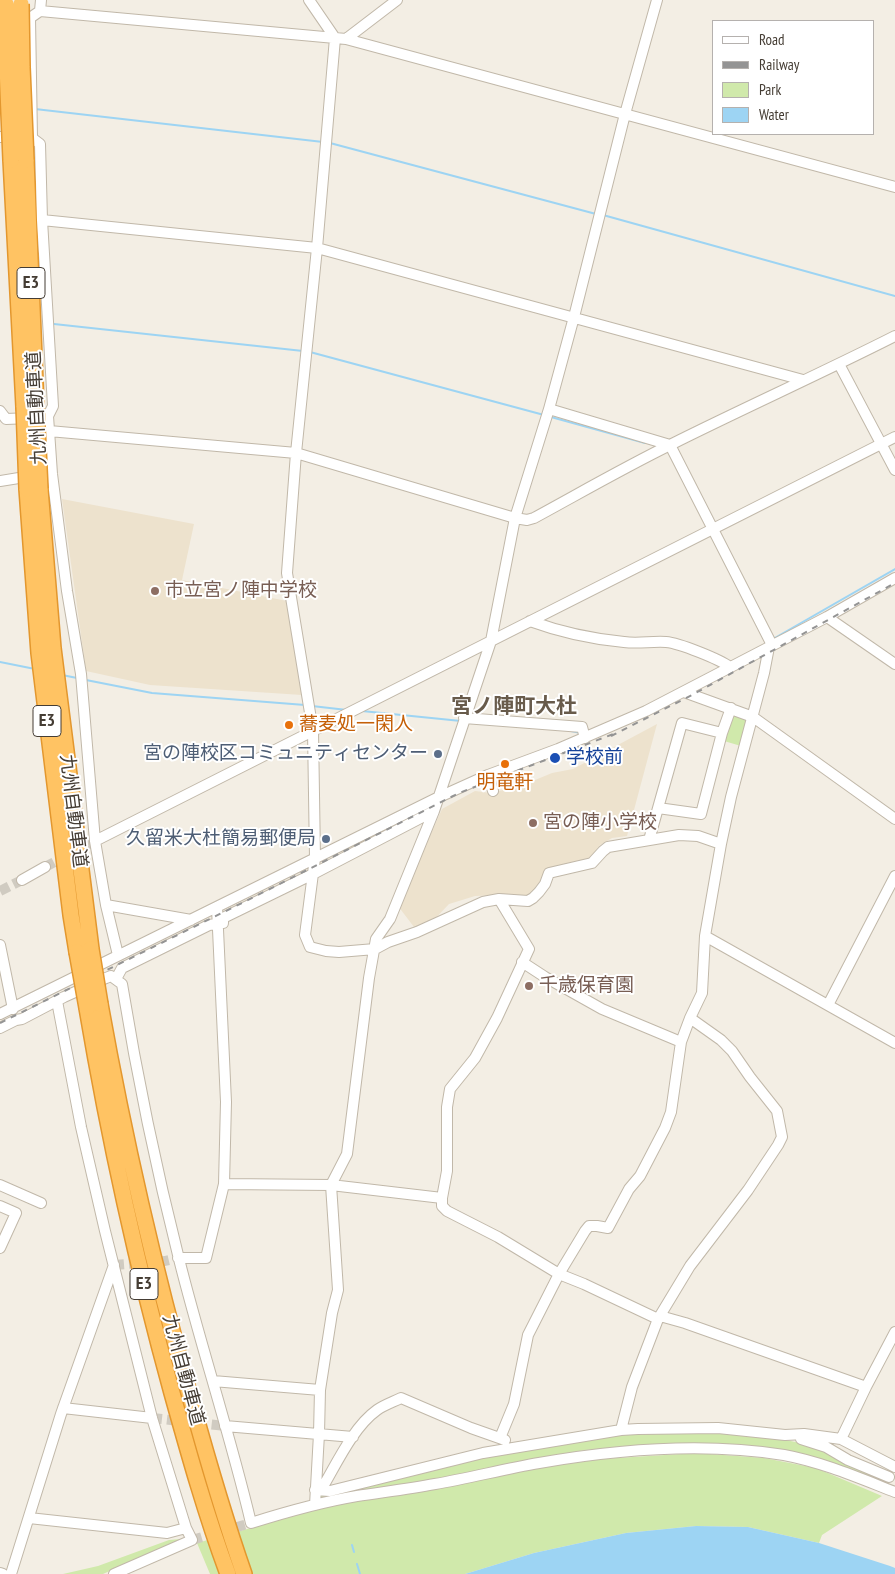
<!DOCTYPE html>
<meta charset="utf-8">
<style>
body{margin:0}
#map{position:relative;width:895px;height:1574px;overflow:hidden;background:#f3eee4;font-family:"PT Sans Narrow",sans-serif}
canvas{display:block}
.legend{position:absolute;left:712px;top:20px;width:162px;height:115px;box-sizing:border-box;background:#fff;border:1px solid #b5b1ae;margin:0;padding:6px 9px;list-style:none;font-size:15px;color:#453d34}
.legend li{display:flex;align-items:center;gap:10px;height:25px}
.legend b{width:25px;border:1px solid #b5b1ae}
</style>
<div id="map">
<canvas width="895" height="1574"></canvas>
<ul class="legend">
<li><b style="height:6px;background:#fff"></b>Road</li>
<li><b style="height:6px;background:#949494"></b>Railway</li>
<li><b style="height:14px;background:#d0e9ab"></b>Park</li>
<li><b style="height:14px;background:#9dd4f3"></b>Water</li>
</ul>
</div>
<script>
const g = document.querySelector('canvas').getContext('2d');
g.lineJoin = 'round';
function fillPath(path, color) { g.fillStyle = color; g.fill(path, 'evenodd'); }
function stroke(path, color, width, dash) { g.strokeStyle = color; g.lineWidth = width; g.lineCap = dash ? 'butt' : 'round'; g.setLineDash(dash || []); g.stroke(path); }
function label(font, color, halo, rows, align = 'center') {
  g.font = font + ' "PT Sans Narrow","Noto Sans JP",sans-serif'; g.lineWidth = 4; g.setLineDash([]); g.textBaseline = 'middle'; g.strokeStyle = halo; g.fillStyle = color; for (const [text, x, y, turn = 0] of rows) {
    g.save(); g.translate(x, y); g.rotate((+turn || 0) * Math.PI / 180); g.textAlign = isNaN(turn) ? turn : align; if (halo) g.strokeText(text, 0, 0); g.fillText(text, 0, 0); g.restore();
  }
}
fillPath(new Path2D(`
 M62,499l132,25 -12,56 105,21 15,94 -152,-10 -64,-14z
 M657,724l-30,112 -15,2 -12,7 -10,13 -15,6 -34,20 -15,14 -26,-3 -25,1 -26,8 -18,19 -17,4 -16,-21 44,-97 33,-18 16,2 32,-8 29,-12 21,-4z`), '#ede2cd');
fillPath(new Path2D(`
 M732,713l17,7 -8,26 -17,-5z
 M691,1432l75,4 49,10 64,31 -1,3 -64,-23 -120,-13 -109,6 -161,32 -102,16 -4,-4 153,-36 114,-21z
 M697,1453l67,5 52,10 66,28 -60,39 -3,8 -71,-16 -52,-1 -70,7 -92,20 -69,21h-255l-13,-31 136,-38 252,-45z
 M181,1539l-78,35h-40l35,-8 71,-26z`), '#d0e9ab');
fillPath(new Path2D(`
 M696,1526l52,1 71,16 71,23 5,2v6h-430l69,-21 92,-20z`), '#9dd4f3');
stroke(new Path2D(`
 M35,109l288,33
 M330,143l266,71
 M603,215l292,81
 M54,324l249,27
 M310,352l234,63
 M551,417l94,26
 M773,639l122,-70
 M0,662l35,7
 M62,675l15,3
 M86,680l66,13 153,12
 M312,706l35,4
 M362,711l99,10
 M571,731l10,2
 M352,1545l2,7
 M357,1564l3,10`), '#9dd4f3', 2);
stroke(new Path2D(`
 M45,867l50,-26
 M0,891l22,-11
 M114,1265l51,-4 13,-3
 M152,1418l73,8
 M192,1540l59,-17`), '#d0cbc1', 10, [10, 5]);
const minor = new Path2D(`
 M309,0l26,38 -18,210 -21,205 -9,120 26,158 2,127 -10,77 5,12 16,4 13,1 36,-3 13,-7 29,-10 66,-30 16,-3 29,2 5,-3 6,-6 6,-8 4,-11 43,-10 11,-12 5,-4 71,-12 19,1 23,8
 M40,11l306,28 549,148
 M346,39l51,-39
 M0,137l7,-1 25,2 8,6 2,76 11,186 -5,10 4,58 15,117 14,83 14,167 11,64 12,50
 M32,138l-2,-120 10,-7 1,-11
 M42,220l275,28 486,132
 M839,364l56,106
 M549,409l121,36 102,200
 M0,411l6,8 24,-1
 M49,431l247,22 219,65 12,2 7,-2c46,-25 91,-51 138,-74 74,-37 150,-71 223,-108
 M0,481l31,-5
 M827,617l68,47
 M530,621c30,11 62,18 94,21 14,2 28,-1 42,0 13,1 53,17 64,25
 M684,692l69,25 142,102
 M464,718l118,9 3,11
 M488,775l5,16
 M658,808l43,6 21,-81 9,-25
 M649,840l33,-117 40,10
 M95,841l800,-404
 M22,880l23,-13
 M499,899l30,50 -32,69 -22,40 -25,31 -3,18v64l-5,27v8l5,5 51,26 61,37 25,10 74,35
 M106,905l85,15
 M705,936l190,107
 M0,945l13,64
 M522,962l23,15 57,32 79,33
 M116,979l6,-11 87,-43 14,-2v-5l90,-44 121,-63
 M57,1001l24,126 24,104 47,187 34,110 6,12 -78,34
 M828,1005l67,-129
 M0,1014l437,-216 51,-23 70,-26 88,-38 181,-94 68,-39
 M0,1028l16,-8 6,-1 42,-22 42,-19 5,-2 11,8c15,92 34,184 57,275 22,88 51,175 72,264 35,-11 70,-21 106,-27 26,-4 52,-7 78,-12 35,-6 69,-15 104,-21 80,-14 164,-21 245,-8 38,7 75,23 111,37
 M224,1184l107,1 16,-31 22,-176 7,-39 14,-20 44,-108 57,-170 24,-123 34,-109 25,-92 51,-203 32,-114
 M0,1185l41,18
 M0,1206l16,7 -16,35
 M178,1258h28l18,-74 2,-82 -9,-194
 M660,1316l25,7 181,64
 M213,1381l107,9
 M63,1408l89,10
 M225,1426l128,11
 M621,1430l11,-43 26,-68 32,-53 58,-76 30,-45 4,-8 -5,-26 -27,-34 -18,-26 -11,-11 -31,-22
 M500,1438l14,-34 14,-69 31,-61 26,-43 4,-5h8l11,2 21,-39 11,-13 25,-48 6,-16 10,-70 9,-24 12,-25 3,-57 16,-92 10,-47 33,-124 5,-26
 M801,1439l25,8 22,13 41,17
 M841,1439l25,-52 29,-55
 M315,1490l15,1 153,-38 138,-23 17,-1 80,-1 67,7 19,-1 37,5 54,28
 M321,1490c15,-25 32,-63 56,-80 7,-5 16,-8 24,-12l70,30 34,12
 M315,1505l4,-71 1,-44 12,-77 6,-23 -7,-105 111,13
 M29,1518l138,15 19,-5
 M0,1573l3,1
 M11,1574l50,-160 53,-149`);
const highway = new Path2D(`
 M11,160l13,247
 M26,160l10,246
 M27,489l12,164 32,262 6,37
 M40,489l13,159 38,301
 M100,1004c24,134 54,265 91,396 16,58 33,117 53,174
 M87,1008c22,130 50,258 85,385 17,61 34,122 56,181`);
stroke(minor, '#c1b8a9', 12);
stroke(highway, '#e3972e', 18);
stroke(minor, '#fff', 10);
stroke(highway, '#ffc363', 15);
stroke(new Path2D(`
 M611,736l81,-41 203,-112
 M0,1023l242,-120 217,-110 157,-60`), '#949494', 2, [6, 6]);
const highwayBridge = new Path2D(`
 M6,4l1,63 4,93
 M21,4l1,63 4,93
 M36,406l4,83
 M24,407l3,82
 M91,949l9,55
 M77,952l10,56`);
stroke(highwayBridge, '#e3972e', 18, []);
stroke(highwayBridge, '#ffc363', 15);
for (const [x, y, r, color] of [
 [155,591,5,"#8d6e63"],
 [289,725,5,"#e8710a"],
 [438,754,5,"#5c6f8a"],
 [555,758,6,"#1a4fb4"],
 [505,764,5,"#e8710a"],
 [533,823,5,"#8d6e63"],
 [326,839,5,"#5c6f8a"],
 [529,986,5,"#8d6e63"]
]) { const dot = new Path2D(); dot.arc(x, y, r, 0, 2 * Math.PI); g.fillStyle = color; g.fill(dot); stroke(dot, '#fff', 2); }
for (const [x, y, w] of [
 [31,283,28],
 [47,721,28],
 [144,1284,28]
]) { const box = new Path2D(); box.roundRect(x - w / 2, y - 15.5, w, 31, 4); g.fillStyle = '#fff'; g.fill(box); stroke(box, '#453d34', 1); }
label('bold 18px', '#453d34', null, [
 ["E3",31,283],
 ["E3",47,721],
 ["E3",144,1284]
]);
label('19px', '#453d34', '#fff', [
 ["九州自動車道",37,408,-93],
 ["九州自動車道",73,811,83],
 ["九州自動車道",183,1370,75]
]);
label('19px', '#785e54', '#fff', [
 ["市立宮ノ陣中学校",165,591],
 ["宮の陣小学校",543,823],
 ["千歳保育園",539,986]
], 'left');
label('19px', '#c56008', '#fff', [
 ["蕎麦処一閑人",299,725],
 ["明竜軒",505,783,"center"]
], 'left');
label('19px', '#4e5e75', '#fff', [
 ["宮の陣校区コミュニティセンター",428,754],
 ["久留米大杜簡易郵便局",316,839]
], 'right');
label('19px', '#164399', '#fff', [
 ["学校前",566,758]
], 'left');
label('bold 21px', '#685b4b', '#fff', [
 ["宮ノ陣町大杜",514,707]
]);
</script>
